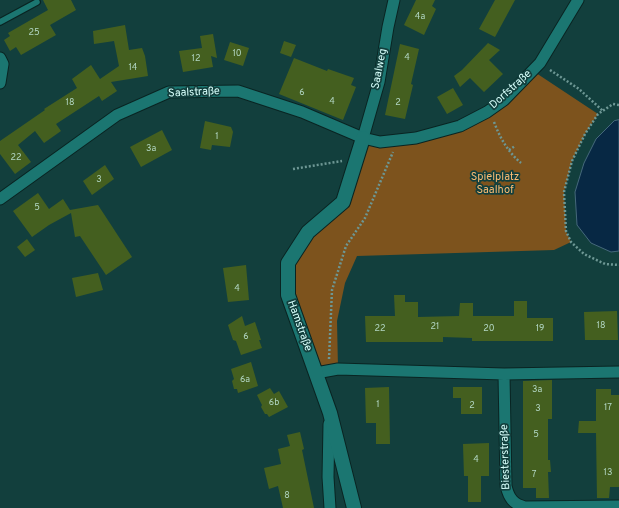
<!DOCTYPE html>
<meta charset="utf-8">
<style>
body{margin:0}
canvas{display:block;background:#123f3d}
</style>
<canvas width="619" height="508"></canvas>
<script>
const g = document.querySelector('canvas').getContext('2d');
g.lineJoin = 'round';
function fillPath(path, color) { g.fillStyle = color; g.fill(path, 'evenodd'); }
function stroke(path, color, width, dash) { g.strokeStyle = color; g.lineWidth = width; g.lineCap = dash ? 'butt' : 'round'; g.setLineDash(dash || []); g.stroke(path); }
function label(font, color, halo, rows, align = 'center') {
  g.font = font + ' Overpass,sans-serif'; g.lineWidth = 3.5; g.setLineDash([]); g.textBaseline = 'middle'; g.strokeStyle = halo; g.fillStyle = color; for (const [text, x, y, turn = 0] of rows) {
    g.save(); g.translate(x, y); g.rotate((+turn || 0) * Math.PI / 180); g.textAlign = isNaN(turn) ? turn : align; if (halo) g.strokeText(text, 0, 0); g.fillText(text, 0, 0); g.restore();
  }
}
fillPath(new Path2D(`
 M533,71l65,43 -13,20 -13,27 -8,31 2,39 5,11 -17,8 -197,6 -12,27 -8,38 1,48 -22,4 -28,-78v-32l55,-61 20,-64h53l71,-26z`), '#7d531d');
const water = new Path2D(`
 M619,120v131l-8,1 -20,-9 -14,-18 -2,-33 9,-29 12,-24 18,-18z`);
fillPath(water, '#072844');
stroke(water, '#45687b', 1);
fillPath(new Path2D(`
 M43,0h28l5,10 -26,15 6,10 -35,20 -5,-8 -6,4 -6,-11 6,-4 -2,-3 40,-23z
 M416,0h19l-3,6 4,3 -12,26 -20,-10z
 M495,0h20l-20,37 -16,-8z
 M125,25l4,25 13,-2 3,8 3,20 -37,6 6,9 -15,10 -3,-5 -43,28 5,7 -17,12 -9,-12 -17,14 13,17 -16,12 -15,-20v-13l45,-31 -1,-1 33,-21 -5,-9 19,-14 9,14 19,-13 -5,-25 -20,3 -1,-13z
 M213,34l4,24 -6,-2 2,11 -30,5 -4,-21 23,-3 -2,-12z
 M284,41l12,4 -5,12 -11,-4z
 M230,42l19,6 -6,18 -19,-6z
 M488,43l12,7 -11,10 14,14 -19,18 -14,-14 -10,9 -6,-11 8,-6z
 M400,44l19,5 -8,35 2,1 -8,34 -20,-4z
 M294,58l33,13 1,-2 26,9 -3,7 5,2 -13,33 -64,-26z
 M453,88l10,17 -16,9 -10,-17z
 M205,121l26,6 2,5 -3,15 -18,-2 -1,5 -11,-2z
 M162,130l10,20 -31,17 -11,-20z
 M105,165l9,14 -22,16 -9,-14z
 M38,193l11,16 14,-10 7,11 28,-5 34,52 -26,18 -26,-39 -5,1 -4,-24 -22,12 -17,12 -19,-26z
 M27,239l8,11 -10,7 -8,-10z
 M246,265l3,35 -21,2 -5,-34z
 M98,273l5,17 -27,7 -4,-19z
 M394,295h11v7h13v15l41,-1 1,-13h13v13h41v-15h13v17h26v23h-81v-3l-29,-1v5h-77l-1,-26h30z
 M617,311l1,29h-33l-1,-28z
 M242,316l3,10 10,-4 6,18h-2l3,8 -21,7 -5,-14 -3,-1 -5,-15z
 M251,362l7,24 -20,7 -1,-4h-3l-2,-8 2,-2 -3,-10z
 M552,380v39h-4v41h2l1,12h-3l1,26h-13v-10h-13v-107z
 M389,387l1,57h-14v-21h-10l-1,-35z
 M453,387h29v27h-21v-16h-8z
 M270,388l4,6 5,-3 9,16 -19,10 -2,-3h-2l-4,-7 1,-2 -5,-10z
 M596,389h15v6h8v92h-9l-1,11h-12l-1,-65h-18l1,-12h17z
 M300,432l4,17 -2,1 12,58h-31l-5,-22 -9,3 -5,-21 17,-4 -3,-15 12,-3 -3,-11z
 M489,443v33h-8v26h-13v-26h-4l-1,-32z`), '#445f1f');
const service = new Path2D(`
 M0,22l37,-20`);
const minor = new Path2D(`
 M0,58l3,6 -3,19
 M363,138l16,-56 9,-55 6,-27
 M0,199l117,-84 52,-23 69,-1 64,21 61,26 17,4 36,-4 44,-12 27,-14 17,-12 36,-37 38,-63
 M316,373l22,-4 166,5 115,-2
 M504,374l2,112c3,12 7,18 19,21l94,-1
 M329,424l-1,53 2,31`);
const tertiary = new Path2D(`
 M354,508l-24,-95 -42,-118v-32l20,-31 35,-30 20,-64`);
stroke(service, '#092422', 8);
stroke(minor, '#092422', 13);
stroke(tertiary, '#092422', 16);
stroke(new Path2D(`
 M550,70l29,19 24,22
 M619,105l-6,-1 -15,10 -13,20 -13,27 -8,31 2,39 5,11 13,12 21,10 14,1
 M494,122c6,16 14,30 27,41
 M509,150l6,-4
 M293,169l49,-8
 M329,359l3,-69 14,-44 19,-28 28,-66`), '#6d9794', 2.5, [2, 2]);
stroke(service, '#1b7671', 5.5);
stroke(minor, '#1b7671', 11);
stroke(tertiary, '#1b7671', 14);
label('9px', '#b2d6c3', null, [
 ["4a",420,17],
 ["25",34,33],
 ["10",237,54],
 ["4",407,58],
 ["12",196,59],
 ["14",133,68],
 ["6",302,93],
 ["4",332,102],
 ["18",70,103],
 ["2",398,103],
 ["1",217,137],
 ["3a",151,149],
 ["22",16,158],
 ["3",99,180],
 ["5",37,208],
 ["4",237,289],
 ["18",601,326],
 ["21",435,327],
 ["22",380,329],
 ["20",489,329],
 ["19",540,329],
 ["6",246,337],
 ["6a",245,380],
 ["3a",537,390],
 ["6b",274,403],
 ["1",378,405],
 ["2",472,406],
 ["17",608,408],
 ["3",538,409],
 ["5",536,435],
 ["4",476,460],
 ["13",608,473],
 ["7",534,475],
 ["8",287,496]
]);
label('11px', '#d6fefa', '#123f3d', [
 ["Saalweg",380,69,-79],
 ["Dorfstraße",511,90,-42],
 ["Saalstraße",194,93,-3],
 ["Hamstraße",299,326,70],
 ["Biesterstraße",506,457,-92]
]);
label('11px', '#fabc74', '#123f3d', [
 ["Spielplatz",495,178],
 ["Saalhof",495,191]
]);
</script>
